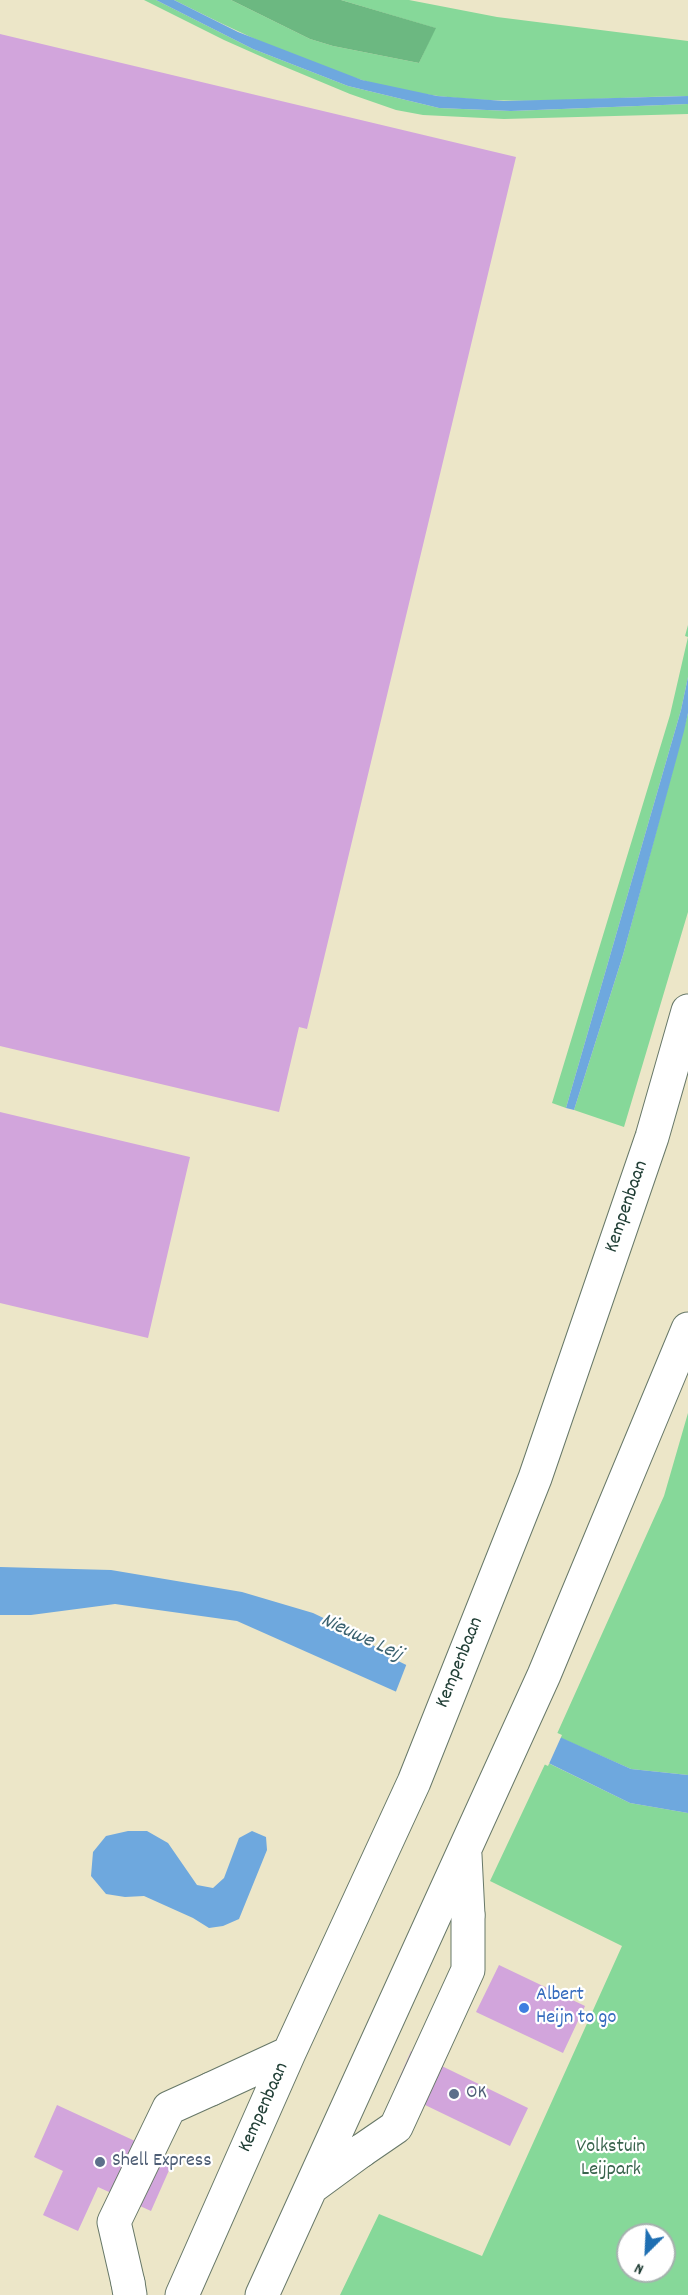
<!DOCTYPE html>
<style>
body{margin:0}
#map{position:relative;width:688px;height:2295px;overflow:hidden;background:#ece6c8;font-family:Dekko,sans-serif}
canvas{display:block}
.north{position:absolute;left:616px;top:2223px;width:60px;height:60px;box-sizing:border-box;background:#fff;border:2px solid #a5b1ae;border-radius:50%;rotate:204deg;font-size:16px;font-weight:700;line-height:24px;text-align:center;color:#1f3d34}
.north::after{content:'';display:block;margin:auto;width:21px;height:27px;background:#1f6fb2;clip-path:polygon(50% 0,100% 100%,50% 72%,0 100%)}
</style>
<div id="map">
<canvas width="688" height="2295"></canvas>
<div class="north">N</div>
</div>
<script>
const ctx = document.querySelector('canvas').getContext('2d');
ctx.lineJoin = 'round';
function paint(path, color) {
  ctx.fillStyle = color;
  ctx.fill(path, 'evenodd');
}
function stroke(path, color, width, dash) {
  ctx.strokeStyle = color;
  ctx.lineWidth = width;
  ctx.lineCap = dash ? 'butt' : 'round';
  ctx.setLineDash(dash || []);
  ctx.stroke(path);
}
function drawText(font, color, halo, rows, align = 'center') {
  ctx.font = font + ' Dekko,sans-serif';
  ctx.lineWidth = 4.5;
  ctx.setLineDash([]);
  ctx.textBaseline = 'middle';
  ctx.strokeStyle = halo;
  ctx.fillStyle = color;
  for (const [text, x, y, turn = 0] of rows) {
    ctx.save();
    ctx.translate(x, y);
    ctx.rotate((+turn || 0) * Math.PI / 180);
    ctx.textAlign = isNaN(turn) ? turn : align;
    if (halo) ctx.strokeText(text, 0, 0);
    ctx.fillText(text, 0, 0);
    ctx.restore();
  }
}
paint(new Path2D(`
 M144 0H156L253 49 348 86 439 108 511 111 688 104V114L504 119 423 115 396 110 350 94 278 64 224 40Z
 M174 0H231L310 39 333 46 419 63 435 28 341 0H409L497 17 688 41V96C605 97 521 106 438 96 345 85 257 41 174 0Z
 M688 625V677L681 710 566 1108 552 1103 670 715 688 637 685 636Z
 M688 713V912L624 1127 574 1110 623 955Z
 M688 1413V1775L631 1769 556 1736 664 1496Z
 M546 1762 630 1803 688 1813V2295H340L379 2214 482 2256 622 1946 490 1881ZM628 2235H664V2271H628Z`), '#86d899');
paint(new Path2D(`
 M231 0H341L436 28 419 63 333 46 310 39Z`), '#6cb881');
paint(new Path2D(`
 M156 0H174L238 32 362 80 437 96 504 101 688 96V104L511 111 439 108 348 86 253 49Z
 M688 677V713L684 731 623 955 574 1110 566 1108 681 710Z
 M0 1567 111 1570 242 1592 313 1613 355 1633 392 1658 482 1702 631 1769 688 1775V1813L630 1803 471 1725 237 1621 115 1604 31 1615H0Z
 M128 1831H147L168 1843 197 1885 213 1888 224 1878 239 1838 252 1831 266 1837 267 1850 239 1919 223 1926 209 1928 193 1918 144 1896 125 1897 106 1894 91 1876 93 1852 106 1836Z`), '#6ea8de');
paint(new Path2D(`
 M407 1663 483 1700 562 1735 548 1766 395 1694Z`), '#ece6c8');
paint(new Path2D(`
 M0 34 516 157 307 1029 299 1027 279 1112 0 1046Z
 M0 1112 190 1157 148 1338 0 1303Z
 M499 1965 585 2006 563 2053 476 2012Z
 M411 2051 528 2108 510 2146 394 2090Z
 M57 2105 174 2159 151 2211 98 2187 78 2231 43 2215 63 2171 34 2157Z`), '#d2a5dc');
const minor = new Path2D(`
 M361 2151 396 2127 468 1970V1915
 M128 2283 114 2222 169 2108 211 2089`);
const highway = new Path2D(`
 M465 1855 468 1915
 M211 2089 289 2053
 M312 2187 361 2151
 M128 2283 130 2295
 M182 2295 289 2053 414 1782 535 1478 652 1137 688 1011
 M262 2295 544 1675 688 1329`);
stroke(minor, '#677868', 35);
stroke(highway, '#677868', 35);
stroke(minor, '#fff', 33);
stroke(highway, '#fff', 33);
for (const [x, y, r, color] of [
 [524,2008,6,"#3f7fe0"],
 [454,2094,6,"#5c6f8a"],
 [100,2162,6,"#5c6f8a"]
]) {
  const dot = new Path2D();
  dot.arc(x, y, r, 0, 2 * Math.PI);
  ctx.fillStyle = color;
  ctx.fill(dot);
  stroke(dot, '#fff', 2);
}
drawText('20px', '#1f3d34', '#fff', [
 ["Kempenbaan",628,1207,-71],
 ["Kempenbaan",461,1663,-68],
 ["Kempenbaan",265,2108,-66]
]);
drawText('20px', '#366cbe', '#fff', [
 ["Albert",536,1996],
 ["Heijn to go",536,2019]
], 'left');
drawText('20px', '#4e5e75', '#fff', [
 ["OK",466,2094],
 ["Shell Express",112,2162]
], 'left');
drawText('20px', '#39644d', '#fff', [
 ["Volkstuin",611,2148],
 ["Leijpark",611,2171]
]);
drawText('italic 21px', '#3b6270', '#fff', [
 ["Nieuwe Leij",361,1639,25]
]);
</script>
